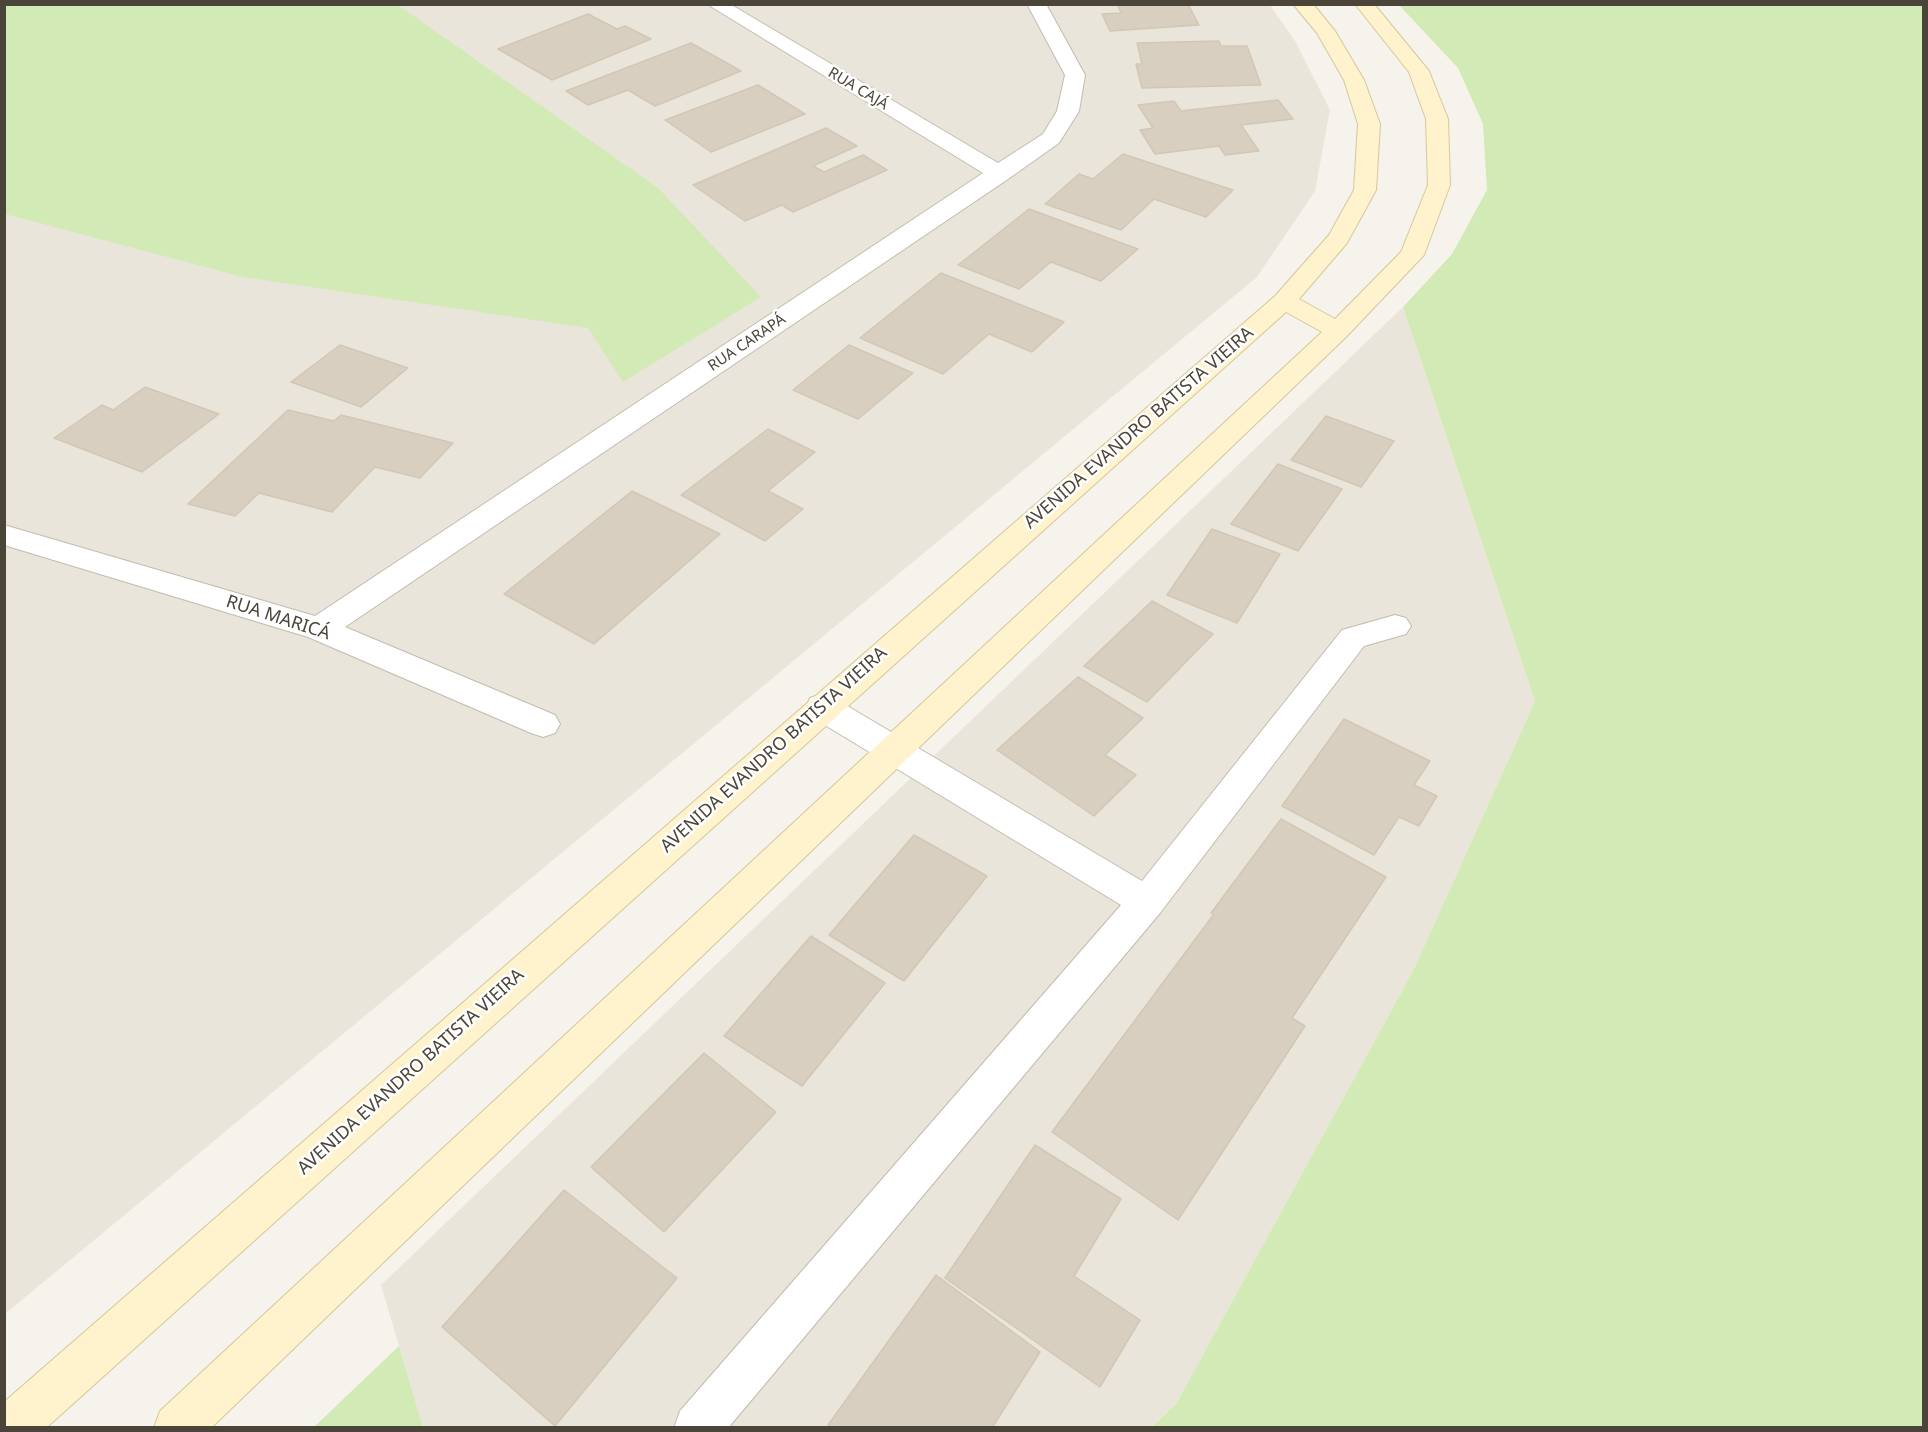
<!DOCTYPE html>
<meta charset="utf-8">
<style>
body{margin:0}
#map{position:relative;width:1928px;height:1432px;overflow:hidden;background:#f6f3ec;font-family:"Noto Sans",sans-serif}
canvas{display:block}
.frame{position:absolute;inset:0;border:6px solid #4b4439;pointer-events:none}
</style>
<div id="map">
<canvas width="1928" height="1432"></canvas>
<div class="frame"></div>
</div>
<script>
const ctx = document.querySelector('canvas').getContext('2d');
ctx.lineJoin = 'round';
function paint(path, color) {
  ctx.fillStyle = color;
  ctx.fill(path, 'evenodd');
}
function stroke(path, color, width, dash) {
  ctx.strokeStyle = color;
  ctx.lineWidth = width;
  ctx.lineCap = dash ? 'butt' : 'round';
  ctx.setLineDash(dash || []);
  ctx.stroke(path);
}
function drawText(font, color, halo, rows, align = 'center') {
  ctx.font = font + ' "Noto Sans",sans-serif';
  ctx.lineWidth = 5;
  ctx.setLineDash([]);
  ctx.textBaseline = 'middle';
  ctx.strokeStyle = halo;
  ctx.fillStyle = color;
  for (const [text, x, y, turn = 0] of rows) {
    ctx.save();
    ctx.translate(x, y);
    ctx.rotate((+turn || 0) * Math.PI / 180);
    ctx.textAlign = isNaN(turn) ? turn : align;
    if (halo) ctx.strokeText(text, 0, 0);
    ctx.fillText(text, 0, 0);
    ctx.restore();
  }
}
paint(new Path2D(`
 M5 5H1270L1295 41 1330 110 1315 191 1257 277 5 1314Z
 M1403 307 1535 701 1413 971 1176 1404 1152 1427H423L381 1285Z`), '#eae5da');
paint(new Path2D(`
 M4 5H398L658 188 761 297 623 382 588 328 243 277 5 214Z
 M1399 5H1923V1427H1152L1176 1404 1413 971 1535 701 1403 307 1452 254 1487 190 1483 124 1458 68Z
 M399 1346 423 1427H314Z`), '#d2eab5');
const building = new Path2D(`
 M1117 4H1188L1199 25 1110 31 1102 14 1121 13Z
 M588 14 617 29 625 26 651 39 552 80 498 49Z
 M1219 41 1221 46H1247L1261 85 1142 88 1136 64H1142L1137 43Z
 M691 43 741 71 655 106 628 90 588 105 566 91Z
 M758 85 805 114 711 152 665 120Z
 M1278 100 1293 119 1241 125 1259 151 1225 155 1219 146 1155 154 1140 130 1153 128 1138 105 1174 101 1181 111Z
 M826 128 857 146 813 166 824 172 863 155 887 170 793 212 782 205 745 221 693 185Z
 M1123 154 1233 190 1206 217 1154 199 1121 230 1045 204 1079 174 1093 179Z
 M1029 209 1138 249 1101 281 1051 262 1019 289 958 265Z
 M941 273 1064 322 1032 352 989 334 943 374 860 338Z
 M340 345 408 368 361 407 291 382Z
 M849 345 913 373 858 419 793 390Z
 M145 387 219 414 142 472 54 438 102 405 113 410Z
 M288 410 334 421 341 415 453 443 420 478 375 467 332 512 259 493 235 516 188 504Z
 M1326 416 1394 441 1361 487 1291 460Z
 M768 429 815 452 768 491 803 509 765 541 681 495Z
 M1278 464 1342 489 1298 551 1231 524Z
 M632 491 720 534 594 644 504 594Z
 M1212 529 1280 554 1237 623 1167 595Z
 M1152 601 1213 634 1147 702 1084 666Z
 M1078 677 1143 718 1105 755 1136 775 1094 816 997 750Z
 M1344 719 1430 761 1414 785 1437 796 1419 826 1399 817 1374 855 1282 806Z
 M1281 819 1386 877 1292 1018 1305 1026 1178 1220 1052 1132 1214 914 1211 913Z
 M914 835 987 876 904 981 829 935Z
 M811 936 885 983 802 1086 724 1036Z
 M704 1053 776 1112 664 1232 591 1167Z
 M1035 1145 1121 1199 1074 1276 1140 1320 1100 1387 945 1278Z
 M564 1190 677 1278 555 1426 442 1327Z
 M936 1275 1040 1352 992 1428H832L828 1425Z`);
paint(building, '#d8cfc1');
stroke(building, '#d3c7b4', 1.5);
const street = new Path2D(`
 M707 4H730L998 163 1043 134 1057 111 1065 75 1027 4H1046L1085 75 1079 111 1059 143 1008 179 345 627 555 715 560 724 555 733 543 737 531 733 308 637 4 545V525L315 616 983 173Z
 M1395 615 1406 618 1411 626 1406 634 1364 646 1160 913 728 1428H674L680 1411 1121 905 810 716 806 707 810 698 822 694 834 698 1142 881 1342 630Z`);
const secondary = new Path2D(`
 M1293 4H1313L1335 31 1364 80 1380 124 1376 190 1347 243 1299 299 1335 319 1401 252 1428 185 1426 119 1409 72 1355 4H1374L1429 71 1448 119 1450 185 1424 255 1347 336 211 1428H154L160 1411 1322 332 1286 312 46 1428H4V1402L1275 296 1329 235 1354 190 1358 124 1344 80 1317 33Z`);
stroke(street, '#c2bbae', 2);
stroke(secondary, '#d6c79b', 2);
paint(street, '#fff');
paint(secondary, '#fff3cd');
drawText('15px', '#4b4439', '#fff', [
 ["RUA CAJÁ",858,89,31],
 ["RUA CARAPÁ",747,343,-34]
]);
drawText('18px', '#4b4439', '#fff', [
 ["AVENIDA EVANDRO BATISTA VIEIRA",1139,428,-41],
 ["RUA MARICÁ",278,618,18],
 ["AVENIDA EVANDRO BATISTA VIEIRA",774,750,-42],
 ["AVENIDA EVANDRO BATISTA VIEIRA",411,1072,-42]
]);
</script>
